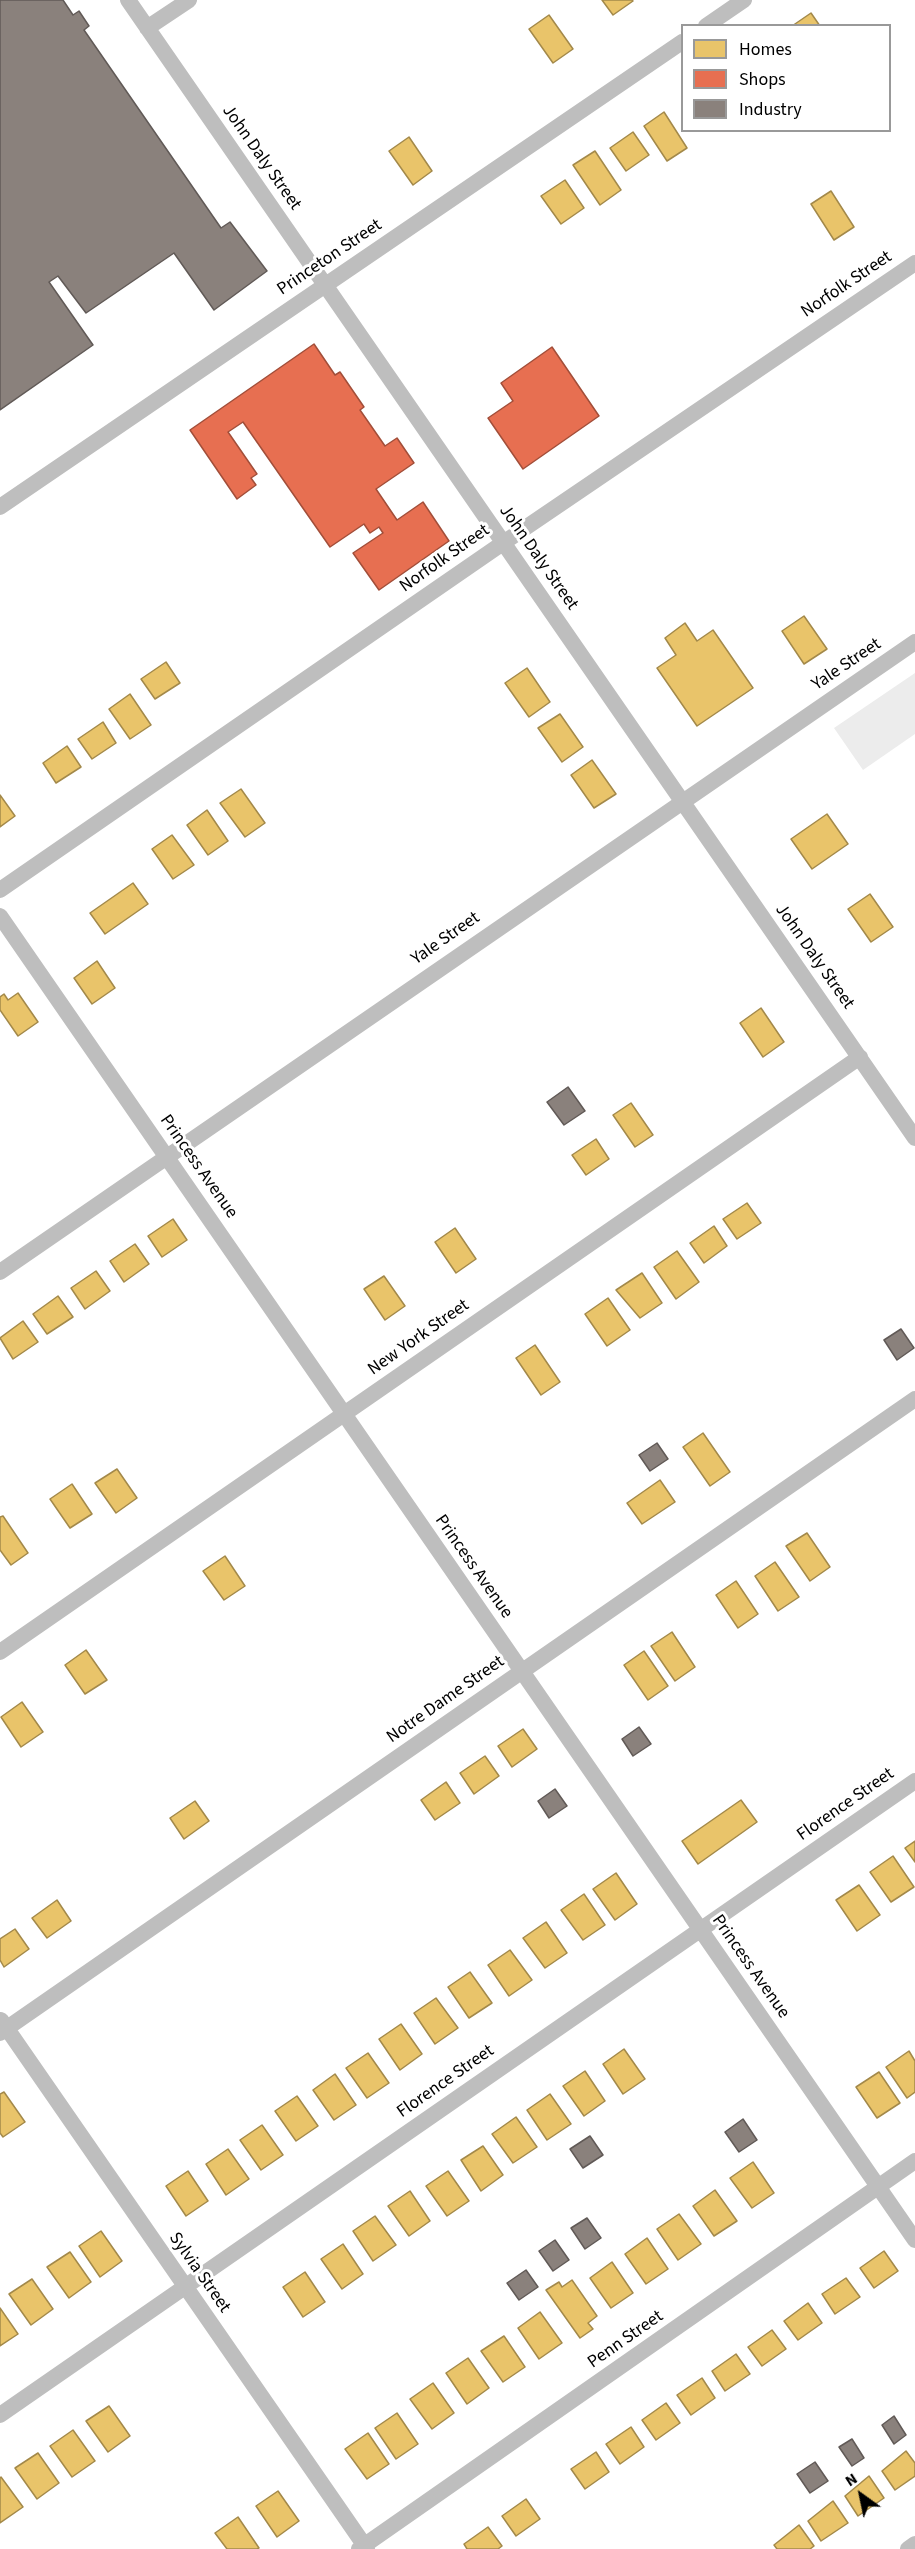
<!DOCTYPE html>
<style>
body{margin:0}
#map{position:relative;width:915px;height:2549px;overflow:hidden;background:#fff;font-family:"Source Sans 3",sans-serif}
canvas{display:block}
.legend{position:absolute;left:681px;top:24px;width:210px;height:108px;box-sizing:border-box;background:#fff;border:2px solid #999;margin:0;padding:8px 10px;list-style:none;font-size:18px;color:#000}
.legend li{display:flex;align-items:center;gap:12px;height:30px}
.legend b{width:30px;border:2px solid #999}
.north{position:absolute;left:831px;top:2465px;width:60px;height:60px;-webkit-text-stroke:4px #fff;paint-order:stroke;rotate:327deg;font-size:16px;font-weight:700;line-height:24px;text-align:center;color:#000}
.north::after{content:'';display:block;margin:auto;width:21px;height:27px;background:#000;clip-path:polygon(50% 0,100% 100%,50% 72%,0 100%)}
</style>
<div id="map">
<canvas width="915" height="2549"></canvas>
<ul class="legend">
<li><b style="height:16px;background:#e9c46a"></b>Homes</li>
<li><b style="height:16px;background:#e76f51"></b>Shops</li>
<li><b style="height:16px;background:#8a817c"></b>Industry</li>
</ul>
<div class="north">N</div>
</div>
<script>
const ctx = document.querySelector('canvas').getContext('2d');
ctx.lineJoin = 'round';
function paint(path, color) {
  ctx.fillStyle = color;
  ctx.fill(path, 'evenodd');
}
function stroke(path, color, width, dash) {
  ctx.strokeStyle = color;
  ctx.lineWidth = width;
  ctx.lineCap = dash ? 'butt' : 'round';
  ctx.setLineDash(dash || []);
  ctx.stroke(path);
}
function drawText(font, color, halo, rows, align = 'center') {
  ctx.font = font + ' "Source Sans 3",sans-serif';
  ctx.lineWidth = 6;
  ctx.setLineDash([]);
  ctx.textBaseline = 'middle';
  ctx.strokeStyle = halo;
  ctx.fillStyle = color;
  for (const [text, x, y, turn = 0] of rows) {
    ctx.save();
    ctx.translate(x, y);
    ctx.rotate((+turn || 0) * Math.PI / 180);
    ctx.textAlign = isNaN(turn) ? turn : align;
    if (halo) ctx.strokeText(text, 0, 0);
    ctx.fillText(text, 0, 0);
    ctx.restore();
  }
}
paint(new Path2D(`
 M915 673V734L863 770 834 728Z`), '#ececec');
const homes = new Path2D(`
 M602 0H632L633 1 613 15Z
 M811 13 820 26H792Z
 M549 15 573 49 553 63 529 29Z
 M664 112 687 148 667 161 644 126Z
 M633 132 649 155 626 171 610 148Z
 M409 137 432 171 413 185 389 151Z
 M595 151 621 190 600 205 573 165Z
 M565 180 584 208 561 224 541 196Z
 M831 191 854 227 834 240 811 204Z
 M804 616 827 649 804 664 782 631Z
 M685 623 697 641 713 630 753 688 697 726 657 668 676 655 665 638Z
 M166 662 180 683 155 699 141 679Z
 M527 668 550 702 529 717 505 683Z
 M130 694 151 725 130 739 109 709Z
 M560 714 583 747 562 762 538 728Z
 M103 722 116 743 92 759 78 739Z
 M67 746 81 767 56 783 43 763Z
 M592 760 616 794 594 808 571 775Z
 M241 789 265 823 245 837 220 803Z
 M0 795 15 816 0 827Z
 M207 810 228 841 208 855 187 825Z
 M827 814 848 844 812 869 791 839Z
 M172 835 194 865 173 879 152 849Z
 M133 883 148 904 105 934 90 913Z
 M870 894 893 927 871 942 848 909Z
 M97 961 115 988 92 1004 74 978Z
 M18 993 38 1022 18 1036 0 1010V997L4 994 8 1000Z
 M761 1008 784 1042 763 1057 740 1023Z
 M631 1103 653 1135 635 1147 613 1115Z
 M596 1139 609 1159 586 1175 572 1155Z
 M747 1203 761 1223 737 1239 723 1219Z
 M173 1219 187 1240 162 1257 148 1236Z
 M714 1226 727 1246 704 1263 690 1243Z
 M455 1228 476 1259 456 1273 435 1242Z
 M135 1244 149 1264 124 1282 110 1261Z
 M677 1251 699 1282 676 1299 654 1267Z
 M96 1271 110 1291 85 1309 71 1288Z
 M642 1273 662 1303 640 1318 616 1290Z
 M384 1276 405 1306 385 1320 364 1289Z
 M58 1296 73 1317 47 1334 33 1314Z
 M608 1298 630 1330 607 1346 585 1314Z
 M23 1321 38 1342 13 1359 0 1338Z
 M535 1345 560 1382 541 1395 516 1358Z
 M703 1433 730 1472 710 1486 683 1447Z
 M117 1469 137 1498 116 1513 95 1483Z
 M660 1480 675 1502 642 1524 627 1503Z
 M72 1484 92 1514 70 1528 50 1499Z
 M3 1516 28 1553 11 1565 0 1550V1517Z
 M807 1533 830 1567 810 1581 786 1546Z
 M225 1556 245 1586 224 1600 203 1571Z
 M775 1562 799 1597 778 1611 755 1576Z
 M736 1581 758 1614 738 1628 716 1595Z
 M672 1632 695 1667 675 1681 651 1646Z
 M86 1650 107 1680 85 1694 65 1665Z
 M644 1651 668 1686 648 1700 624 1665Z
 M22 1702 43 1732 21 1747 1 1717Z
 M523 1729 537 1749 512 1767 498 1746Z
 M485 1756 499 1776 474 1794 460 1773Z
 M446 1782 460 1803 435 1820 421 1800Z
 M741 1800 757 1822 698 1864 682 1841Z
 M195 1801 209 1821 184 1839 170 1818Z
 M915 1841V1862L905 1848Z
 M893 1856 914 1887 891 1902 870 1872Z
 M616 1873 637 1904 615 1920 593 1889Z
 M859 1885 880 1915 857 1931 836 1900Z
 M584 1894 605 1925 583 1940 561 1910Z
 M57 1900 71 1921 47 1938 32 1918Z
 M546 1922 567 1953 545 1968 523 1938Z
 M15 1929 29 1949 4 1967 0 1960V1939Z
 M510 1950 532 1980 509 1996 488 1965Z
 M470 1972 492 2003 469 2018 448 1987Z
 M436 1998 458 2028 435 2044 414 2013Z
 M401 2024 422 2054 400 2070 379 2039Z
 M624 2049 645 2079 623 2094 603 2064Z
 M909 2051 915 2061V2092L907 2098 886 2067Z
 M368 2053 389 2083 367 2098 346 2068Z
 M585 2071 605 2101 584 2116 563 2086Z
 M879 2072 900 2103 877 2118 856 2087Z
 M335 2074 356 2105 334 2120 313 2090Z
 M4 2092 25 2122 3 2137 0 2133V2094Z
 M550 2094 571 2124 547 2140 527 2110Z
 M297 2096 318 2126 296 2141 275 2111Z
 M516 2117 537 2147 513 2163 492 2134Z
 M262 2125 283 2155 261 2170 240 2140Z
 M483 2146 503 2175 481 2191 461 2160Z
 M228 2149 249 2179 226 2195 206 2164Z
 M753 2162 774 2193 752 2208 730 2178Z
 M188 2171 208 2201 186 2216 166 2186Z
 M448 2171 469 2201 447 2216 426 2186Z
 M715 2190 737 2221 714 2236 693 2206Z
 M410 2191 430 2221 409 2236 388 2206Z
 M679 2214 701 2244 678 2260 657 2229Z
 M375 2216 396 2245 373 2261 353 2231Z
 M101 2231 122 2261 100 2277 79 2246Z
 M647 2238 668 2269 646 2284 625 2254Z
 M343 2244 363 2274 342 2289 321 2259Z
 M884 2251 898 2271 874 2288 860 2268Z
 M70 2252 91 2282 69 2298 47 2267Z
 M612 2262 633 2293 611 2308 590 2278Z
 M305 2272 325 2302 303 2317 283 2287Z
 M846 2278 860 2297 835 2314 822 2294Z
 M32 2279 53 2309 31 2325 9 2294Z
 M572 2280 597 2316 588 2323 593 2329 580 2338 546 2290 559 2282 562 2287Z
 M808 2303 822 2323 798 2340 784 2321Z
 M0 2308 18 2334 0 2346Z
 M540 2312 562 2343 539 2359 518 2328Z
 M772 2330 786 2349 762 2366 748 2347Z
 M504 2336 525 2367 503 2382 481 2351Z
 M736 2354 750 2374 725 2391 712 2371Z
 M468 2358 489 2388 467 2404 446 2373Z
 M702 2378 715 2398 691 2415 677 2395Z
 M433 2383 454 2413 432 2429 410 2399Z
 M666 2403 680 2423 656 2440 642 2420Z
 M109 2406 130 2436 108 2452 86 2421Z
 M397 2413 418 2444 396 2459 375 2428Z
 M631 2427 644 2447 620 2464 606 2444Z
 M73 2430 95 2461 72 2477 50 2446Z
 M368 2433 389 2464 367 2479 345 2449Z
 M906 2451 915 2463V2476L895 2490 882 2471Z
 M596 2452 609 2472 585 2489 571 2469Z
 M38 2453 59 2483 37 2499 15 2468Z
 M869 2476 884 2498 858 2516 845 2496Z
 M1 2477 23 2507 0 2523V2478Z
 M278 2491 299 2521 277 2537 256 2506Z
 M526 2499 540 2519 516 2536 502 2516Z
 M833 2501 848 2523 821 2541 808 2521Z
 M238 2517 259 2548 257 2549H227L215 2533Z
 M799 2525 814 2546 810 2549H777L774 2545Z
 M488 2527 502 2546 498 2549H467L464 2544Z`);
paint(homes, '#e9c46a');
stroke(homes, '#a3894a', 1.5);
const shops = new Path2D(`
 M314 344 335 375 340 372 364 407 360 410 385 446 397 438 414 463 376 489 397 520 423 502 449 541 379 590 353 553 383 533 379 527 370 533 364 524 330 547 243 422 228 432 257 474 251 478 256 485 237 499 190 430Z
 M552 347 599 416 523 469 488 418 513 401 501 383Z`);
paint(shops, '#e76f51');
stroke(shops, '#a24e39', 1.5);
const industry = new Path2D(`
 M0 0H63L73 15 79 11 89 26 84 30 221 228 230 222 267 271 214 310 174 253 86 313 58 276 49 282 93 345 0 410Z
 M568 1087 585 1111 564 1125 547 1102Z
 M901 1329 914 1348 897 1360 884 1340Z
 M657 1443 668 1459 650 1471 639 1455Z
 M639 1727 651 1744 633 1756 622 1739Z
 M555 1789 567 1806 549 1818 538 1801Z
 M743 2119 757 2140 739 2152 725 2132Z
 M590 2136 603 2155 583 2168 570 2149Z
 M587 2218 601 2238 585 2249 571 2228Z
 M555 2240 569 2260 553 2271 539 2251Z
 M526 2270 538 2287 519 2300 507 2283Z
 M894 2416 906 2435 894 2444 882 2425Z
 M852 2439 864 2458 852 2466 839 2447Z
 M815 2462 828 2481 810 2493 797 2474Z`);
paint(industry, '#8a817c');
stroke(industry, '#615a57', 1.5);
stroke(new Path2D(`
 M128 0 915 1138
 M706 26 744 0
 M147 28 189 0
 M0 507 682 42
 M0 890 503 543 915 263
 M0 916 915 2240
 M0 1272 915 642
 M0 1652 860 1057
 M1 2020 367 2549
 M0 2033 915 1399
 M0 2415 915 1781
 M359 2549 915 2161
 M908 2549 915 2544`), '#bebebe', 16);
drawText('18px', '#000', '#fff', [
 ["John Daly Street",261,158,55],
 ["Princeton Street",330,258,-34],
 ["Norfolk Street",847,285,-34],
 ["John Daly Street",538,558,55],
 ["Norfolk Street",445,559,-35],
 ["Yale Street",847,665,-34],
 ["Yale Street",446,939,-35],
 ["John Daly Street",814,957,55],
 ["Princess Avenue",198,1167,55],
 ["New York Street",419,1338,-35],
 ["Princess Avenue",473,1567,55],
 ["Notre Dame Street",446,1700,-35],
 ["Florence Street",846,1805,-35],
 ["Princess Avenue",750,1967,55],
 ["Florence Street",446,2082,-35],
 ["Sylvia Street",199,2273,55],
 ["Penn Street",626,2340,-35]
]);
</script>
